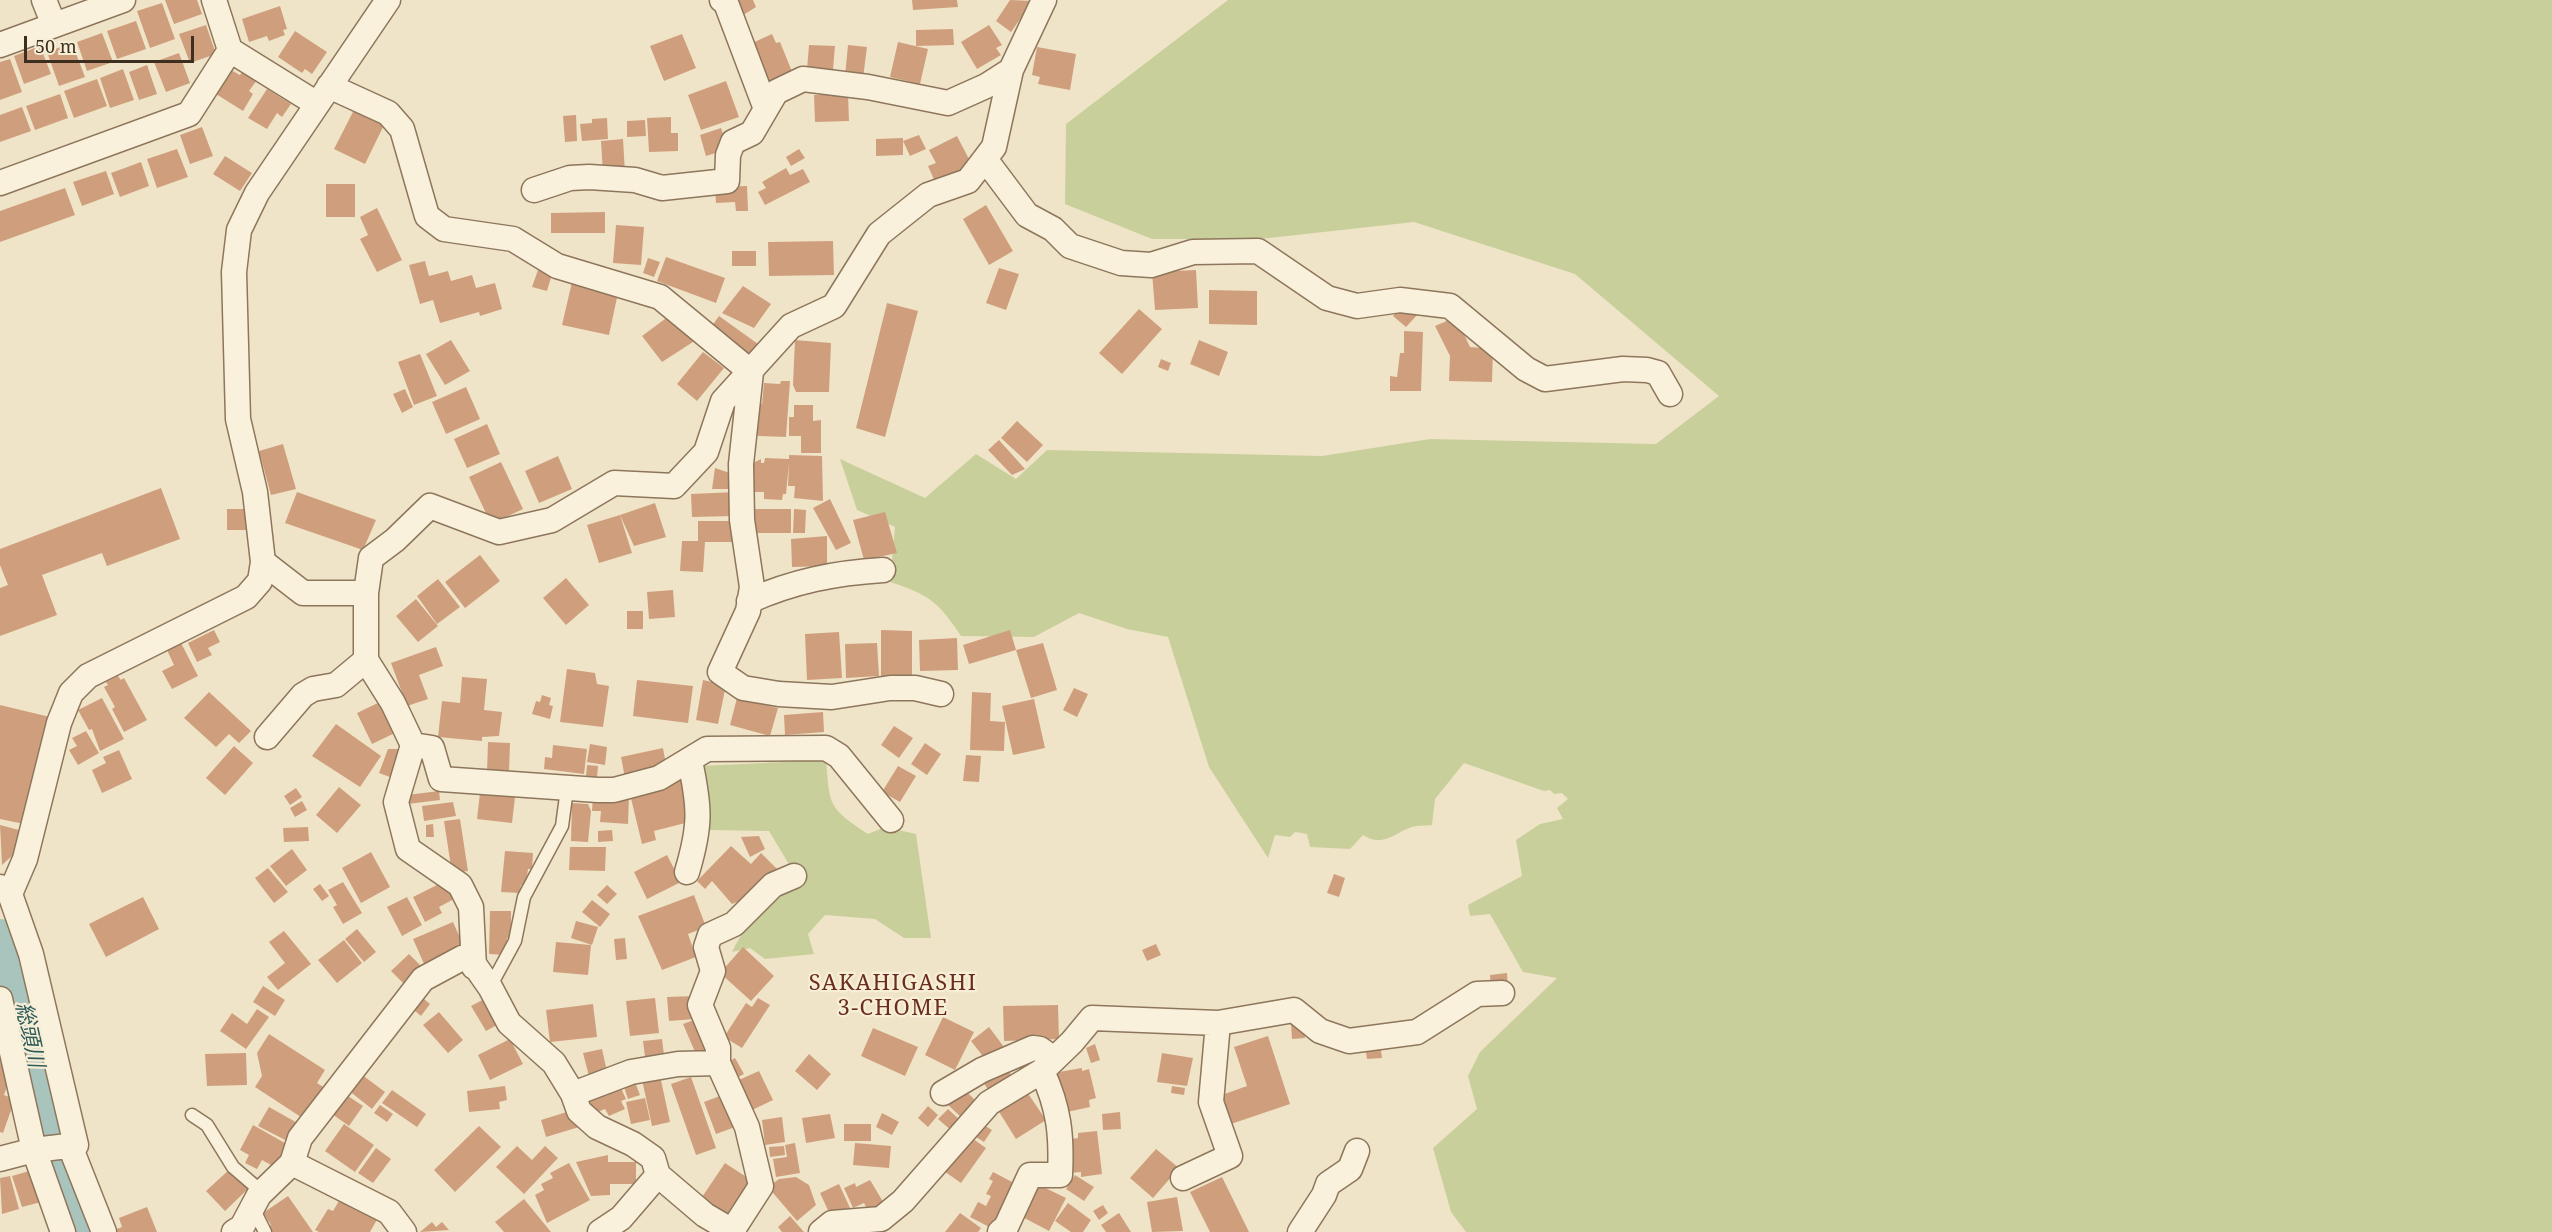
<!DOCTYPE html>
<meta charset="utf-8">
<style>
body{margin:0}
#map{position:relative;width:2552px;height:1232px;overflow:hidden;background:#f0e4c8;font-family:"Noto Serif",serif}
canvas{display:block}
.scale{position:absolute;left:24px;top:36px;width:170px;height:27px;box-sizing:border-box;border:3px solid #3d2e20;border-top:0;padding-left:8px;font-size:18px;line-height:21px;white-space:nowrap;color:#3d2e20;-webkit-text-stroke:4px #f7eed8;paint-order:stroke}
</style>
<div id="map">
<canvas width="2552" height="1232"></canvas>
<div class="scale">50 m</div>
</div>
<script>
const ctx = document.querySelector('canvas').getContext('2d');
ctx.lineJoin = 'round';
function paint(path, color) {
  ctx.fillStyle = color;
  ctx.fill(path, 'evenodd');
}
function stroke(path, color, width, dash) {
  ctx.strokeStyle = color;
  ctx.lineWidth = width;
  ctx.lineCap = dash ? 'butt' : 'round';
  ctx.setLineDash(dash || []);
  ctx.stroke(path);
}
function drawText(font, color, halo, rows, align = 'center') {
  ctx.font = font + ' "Noto Serif","Noto Sans JP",serif';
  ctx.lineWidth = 4.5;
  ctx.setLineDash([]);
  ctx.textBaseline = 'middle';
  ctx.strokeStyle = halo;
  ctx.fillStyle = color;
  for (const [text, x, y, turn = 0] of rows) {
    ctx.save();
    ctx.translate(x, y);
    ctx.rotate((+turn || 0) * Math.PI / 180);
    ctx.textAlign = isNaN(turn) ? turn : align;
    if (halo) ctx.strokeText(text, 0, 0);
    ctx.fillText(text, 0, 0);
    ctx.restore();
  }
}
paint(new Path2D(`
 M1228 0H2552V1232H1466L1451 1212 1433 1148 1477 1109 1468 1076 1480 1052 1557 978 1523 972 1490 914 1470 916 1468 905 1522 876 1516 840 1540 824 1563 819 1557 808 1568 799 1562 793 1554 794 1550 790 1544 791 1464 763 1435 799 1432 825C1426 826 1418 825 1412 827 1394 833 1383 848 1363 835L1350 849 1310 847 1307 834 1295 832 1290 837 1275 835 1268 858 1209 767 1168 637 1127 629 1079 613 1034 637 961 636C938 601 929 595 890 582L895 527 857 510 840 459 925 498 976 454 1016 479 1047 450 1322 456 1430 439 1656 444 1719 396 1575 274 1414 222 1260 239H1152L1065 204 1066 124Z
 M826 760C830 807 828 807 868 834L885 827 916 834 931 938H904L875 919 825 915 808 934 814 954 765 959 750 948 732 952C748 920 768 898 799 881L769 831 707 830 700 766Z`), '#c9cf9b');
stroke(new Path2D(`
 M0 939 13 963 51 1133
 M58 1160 85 1232`), '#a9c4bc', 40);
paint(new Path2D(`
 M165 0H197L202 14 174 24Z
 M731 0H753L756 7 740 17Z
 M912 0H957L958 7 913 10Z
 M1010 0 1033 1 1011 32 996 21Z
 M162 3 175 39 150 48 137 11Z
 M280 6 287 29 283 30 285 35 269 41 267 36 249 42 242 19Z
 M136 21 146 49 117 59 107 31Z
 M206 25 216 54 190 63 179 34Z
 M989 25 1002 45 996 48 1001 55 977 69 961 42Z
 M953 29 954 45 916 46V30Z
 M295 31 327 52 312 74 305 69 302 73 278 57Z
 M102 33 113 62 87 71 77 42Z
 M682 34 696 68 664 81 650 46Z
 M772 34 776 43 780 42 793 74 770 84 768 79 764 80 748 45Z
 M898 42 928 49 920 84 890 77Z
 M72 43 85 77 59 86 47 52Z
 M809 45 835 46 833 70 807 69Z
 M848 45 867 47 863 78 845 76Z
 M40 46 51 74 24 84 14 56Z
 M1037 47 1076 54 1070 90 1038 84 1040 77 1032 75Z
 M179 53 190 83 166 92 154 62Z
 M10 59 22 92 0 100V62Z
 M147 65 157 94 139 100 129 72Z
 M123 69 134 100 110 108 100 78Z
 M231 70 240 75 243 71 257 80 249 91 253 94 243 111 216 94Z
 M97 79 107 106 74 118 64 91Z
 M726 81 739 117 701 130 688 95Z
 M267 89 291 104 282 117 277 113 267 129 248 118Z
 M60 94 68 118 35 130 26 106Z
 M848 94 849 121 815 122 814 95Z
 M356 106 386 121 365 164 334 149Z
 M22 107 31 131 0 142V115Z
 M576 115 577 141 565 142 563 116Z
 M671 117V133H678V151L649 152 647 118Z
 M607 118 608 139 582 141 580 124 592 123V119Z
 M645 120 646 136 627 137V121Z
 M202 127 213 156 190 164 180 135Z
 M721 128 728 149 706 156 700 135Z
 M919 135 926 149 910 156 903 141Z
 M957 136 971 163 968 169 936 184 928 166 936 163 929 150Z
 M903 138V155L876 156V139Z
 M623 139 625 173 603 174 601 141Z
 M177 149 188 177 157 188 147 159Z
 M799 149 805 158 791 166 786 157Z
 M225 156 252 173 240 191 213 174Z
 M141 162 149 186 120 197 111 173Z
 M786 168 790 175 803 169 810 182 765 205 758 192 766 188 762 182Z
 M106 171 114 194 82 206 73 182Z
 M326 184H355V217H326Z
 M747 186 748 211H736L735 202 716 203 715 187Z
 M65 188 75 215 0 242V211Z
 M986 205 1013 251 989 265 963 219Z
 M377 208 402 260 377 272 360 239 368 235 360 217Z
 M605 212V233H551V213Z
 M616 225 644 227 641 265 613 263Z
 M833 241 834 275 769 276 768 242Z
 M732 251H756V266H732Z
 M666 257 725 278 716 303 657 281Z
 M648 258 660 262 654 277 643 273Z
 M425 261 429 276 448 271 451 281 472 275 476 288 495 283 502 309 480 316 479 312 440 323 433 300 420 304 409 265Z
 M999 268 1019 274 1006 310 986 303Z
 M538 270 552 274 547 291 532 287Z
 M1196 270 1198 308 1155 310 1152 272Z
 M572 282 618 293 609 335 562 325Z
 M743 286 771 304 754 328 722 313Z
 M1209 290 1257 291V325L1209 324Z
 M1407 301 1420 312 1406 327 1393 316Z
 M887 303 918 311 885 437 856 428Z
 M1139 309 1162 329 1122 374 1099 353Z
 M673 313 696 340 662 362 642 336Z
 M719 316 765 349 755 362 709 330Z
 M1456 317 1470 347 1493 349 1492 382 1449 381 1450 356 1435 326Z
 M1404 331 1423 332 1421 391H1390V376L1397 377 1400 353H1404Z
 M451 340 470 371 445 385 426 354Z
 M795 340 831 343 829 392H796L793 385Z
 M1199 340 1228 352 1219 376 1190 364Z
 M703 352 724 368 697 401 677 384Z
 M420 354 437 396 414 405 398 362Z
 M1161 359 1171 363 1168 371 1158 367Z
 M781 381H790L786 437 759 436 754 433 756 403 762 404 764 383 780 384Z
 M466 387 480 419 446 434 432 402Z
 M405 389 413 407 402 413 393 394Z
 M794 405H813V421L821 420V453H801V436H789V417H794Z
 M1017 421 1043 445 1027 462 1001 438Z
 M487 424 500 454 467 468 454 439Z
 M999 440 1025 469 1012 475 988 450Z
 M283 444 296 489 271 495 259 451Z
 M789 455 822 456 823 501 794 498 795 486H788L789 463 786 494H783L782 500 764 499V492H751L753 463 761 459V463H764L765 458 789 459Z
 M558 456 572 489 539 503 525 471Z
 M501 462 523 509 491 524 469 477Z
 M715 468 730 473 728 489H712Z
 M161 488 180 539 107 566 102 553 42 575 57 615 0 636V588L8 585 0 565V549Z
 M297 492 376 520 363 550 285 523Z
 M736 492V516L692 517 691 494Z
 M830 499 851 543 836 550 813 508Z
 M655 503 666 537 634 546 620 515Z
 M227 509H245L246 530H227Z
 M748 509H791V533H748Z
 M794 509 806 510 805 533H793Z
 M885 512 897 553 864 560 853 520Z
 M620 515 632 553 599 563 587 525Z
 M698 521H734V542H705L703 572 680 571 682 541H698Z
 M827 536V566L792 567 791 539Z
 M480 555 500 581 465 608 445 582Z
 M566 578 589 605 566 625 543 598Z
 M438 579 460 607 437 624 417 596Z
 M673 590 675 617 649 619 647 592Z
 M416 599 438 626 418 642 396 616Z
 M627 611H643V629H627Z
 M214 630 220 642 208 648 212 655 197 662 188 643Z
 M881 630 912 631V685L881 684Z
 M1010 630 1016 650 1043 643 1057 690 1031 698 1016 650 969 664 963 645Z
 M839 632 842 678 807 680 805 634Z
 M957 638 958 670 920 671 919 640Z
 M181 643 198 676 172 689 162 671 174 665 167 650Z
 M877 643 879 676 846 678 845 644Z
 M436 647 443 666 419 675 428 699 407 706 391 663Z
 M567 669 595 673 597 684 609 686 603 727 560 722Z
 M118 676 121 680 124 678 147 720 124 732 112 709 115 707 104 687 108 685 106 682Z
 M462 677 487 679 484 710 502 712 499 736 482 737V741L438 737 442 701 460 703Z
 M637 680 693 686 688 723 633 716Z
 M703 680 726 685 718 724 696 720Z
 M1074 688 1088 694 1077 717 1063 710Z
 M209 692 251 731 239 743 229 734 216 747 184 718Z
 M972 692 991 693 990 721 1005 722 1004 751 970 750Z
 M542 695 551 698 549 705 553 706 550 719 532 714 536 701 540 702Z
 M102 698 124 739 100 751 92 729 89 730 78 710Z
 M737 698 778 708 770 736 730 725Z
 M1034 699 1045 748 1013 755 1002 706Z
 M382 701 397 732 372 744 357 713Z
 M0 705 50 717 24 824 0 819Z
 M823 712 824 732 785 735 784 715Z
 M336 724 381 756 360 787 312 756Z
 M894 726 913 738 899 758 881 745Z
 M86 731 99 753 78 765 69 750 77 746 72 738Z
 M488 742 510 743 509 773 487 772Z
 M925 743 941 754 927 775 911 764Z
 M590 744 607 747 605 765 587 762Z
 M553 745 587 749 584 774 544 769 545 757 552 758Z
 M234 746 253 763 225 795 206 778Z
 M663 748 667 770 625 778 621 757Z
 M388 749H400L398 780 379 773Z
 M119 750 132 779 102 793 92 770 106 763 103 757Z
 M966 755 981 756 979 782 963 781Z
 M587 765 598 766 597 778 586 776Z
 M898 766 916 776 900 802 882 792Z
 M686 776 697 820 654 831 656 840 642 844 629 790Z
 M339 787 361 805 337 833 316 815Z
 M296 788 302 797 290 805 284 796Z
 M439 791 440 800 408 804 407 795Z
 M480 793 515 797 512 823 477 819Z
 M593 794 629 796 628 824 600 822 601 811H592Z
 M302 801 307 810 295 817 290 808Z
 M453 802 456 816 424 821 422 806Z
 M572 803 588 804 591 811 588 842 571 841Z
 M460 819 468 871 452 873 444 821Z
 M433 824 434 837H426V825Z
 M0 825 19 830 14 854 2 865Z
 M308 827 309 841 284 842 283 828Z
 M612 830 613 841 598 842V831Z
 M759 836 765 849 750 857 741 837Z
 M731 846 751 864 761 853 781 873 746 910 737 902 732 904 712 881 705 889 697 881Z
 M570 847H606L605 871 569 870Z
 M292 849 307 870 286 886 270 866Z
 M505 851 533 853 532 869H528L526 885H521L520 893 501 892Z
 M371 852 390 887 361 903 342 868Z
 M667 855 681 882 647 899 634 872Z
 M268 868 288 892 274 903 255 878Z
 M1334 874 1345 878 1339 897 1327 893Z
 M445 881 454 899 439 907 442 913 425 922 413 897Z
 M343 882 362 913 343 924 333 907 337 905 328 890Z
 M320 884 329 896 322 901 313 889Z
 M607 885 617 894 607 904 597 895Z
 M694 895 706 927 688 934 696 957 662 970 638 916Z
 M143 897 159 929 106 957 89 924Z
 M407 897 422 925 402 936 387 907Z
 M592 900 610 914 600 927 582 912Z
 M490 911H511V938H507L506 955 489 954Z
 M576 921 598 927 592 945 571 938Z
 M453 922 465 949 425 966 413 939Z
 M357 929 376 952 364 962 345 939Z
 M284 931 311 964 278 990 267 977 285 963 269 942Z
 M625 938 627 959 616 960 614 939Z
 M344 940 362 963 337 983 318 960Z
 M556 942 591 945 588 975 553 972Z
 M1156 944 1161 955 1147 961 1142 950Z
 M743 947 774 976 751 1001 720 973Z
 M409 954 426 971 408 988 391 971Z
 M1507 973 1508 988 1491 990 1490 975Z
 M263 986 285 1000 275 1016 253 1002Z
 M417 993 430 1004 421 1016 408 1005Z
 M490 996 504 1021 486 1031 471 1006Z
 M694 996 695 1019 669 1021 667 997Z
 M655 998 659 1033 630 1036 626 1001Z
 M758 998 770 1005 742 1048 724 1037 746 1003 752 1007Z
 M593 1004 597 1037 550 1042 546 1010Z
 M1058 1005 1059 1039 1004 1041 1003 1006Z
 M257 1009 269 1017 246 1049 220 1031 232 1013 247 1024Z
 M439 1012 463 1040 448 1053 423 1025Z
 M943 1017 974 1032 955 1070 925 1055Z
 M699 1018 714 1053 698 1059 683 1024Z
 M1303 1023 1305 1038 1292 1039 1291 1024Z
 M989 1027 1007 1051 989 1064 971 1041Z
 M873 1028 918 1047 905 1076 861 1056Z
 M269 1034 325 1070 317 1083 328 1090 307 1121 255 1087 262 1076 257 1053Z
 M1268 1036 1290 1104 1228 1125 1219 1096 1247 1086 1234 1047Z
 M510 1039 523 1064 490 1080 478 1055Z
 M662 1039 664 1055 645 1057 643 1041Z
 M1095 1044 1100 1060 1091 1063 1086 1048Z
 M1380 1044 1382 1058 1367 1059 1365 1045Z
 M602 1049 608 1076 590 1080 583 1053Z
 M246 1053 247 1085 207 1086 205 1054Z
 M1162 1053 1193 1058 1187 1086 1157 1082Z
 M809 1054 831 1074 817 1090 795 1071Z
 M735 1058 744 1074 733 1080 724 1064Z
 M0 1062 14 1067 4 1095 15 1099 3 1133 0 1132Z
 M1003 1063 1014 1079 991 1094 981 1079Z
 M1082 1068V1071L1089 1069 1096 1098 1089 1100 1090 1107 1058 1114 1053 1073Z
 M659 1071 670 1122 652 1126 641 1075Z
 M759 1071 773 1100 746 1113 732 1083Z
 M361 1074 385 1092 372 1109 348 1090Z
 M633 1077 640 1095 628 1099 622 1081Z
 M691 1077 716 1148 696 1155 671 1084Z
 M619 1084 626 1099 621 1101 625 1109 609 1116 605 1109 593 1114 586 1099Z
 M505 1086 507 1100 499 1102 500 1109 469 1112 467 1091Z
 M1172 1086 1185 1088 1184 1095 1171 1093Z
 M963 1088 977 1102 962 1118 948 1105Z
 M1025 1089 1046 1120 1016 1139 996 1107Z
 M392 1090 426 1114 417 1127 382 1103Z
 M345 1094 363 1106 349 1126 332 1114Z
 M725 1094 738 1126 716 1134 704 1102Z
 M645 1098 650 1120 631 1124 626 1102Z
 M380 1105 393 1114 387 1122 374 1113Z
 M928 1106 938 1115 928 1127 918 1118Z
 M269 1107 301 1125 291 1143 258 1126Z
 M948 1109 962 1122 953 1132 938 1119Z
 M573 1110 579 1127 546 1137 541 1120Z
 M1120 1112 1121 1129 1103 1130 1102 1114Z
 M882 1113 899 1122 892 1135 876 1127Z
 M830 1114 835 1138 806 1143 802 1118Z
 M782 1117 785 1142 765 1145 762 1120Z
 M979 1122 992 1130 984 1142 971 1134Z
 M344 1124 374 1145 355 1172 325 1151Z
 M844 1124H871V1141H844Z
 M253 1125 292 1147 280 1170 262 1160 257 1169 245 1163 249 1155 240 1150Z
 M479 1126 501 1147 455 1192 434 1170Z
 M1097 1131 1102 1174 1081 1177V1172L1069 1173 1065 1140 1078 1138V1133Z
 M966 1134 986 1148 961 1183 941 1169Z
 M795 1143 800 1173 776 1177 773 1159 787 1157 785 1145Z
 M855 1143 891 1146 889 1168 853 1165Z
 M517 1146 532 1160 545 1146 558 1158 524 1194 496 1167Z
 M784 1146 785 1155 770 1157 769 1147Z
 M376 1148 391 1159 373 1183 358 1173Z
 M1156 1149 1179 1168 1153 1198 1130 1178Z
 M608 1155V1162H636V1184H610V1195L591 1196 576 1162Z
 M569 1163 590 1200 547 1223 535 1195 544 1190 541 1184 553 1178 550 1173Z
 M725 1163 754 1182 729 1219 700 1200Z
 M231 1168 250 1187 225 1211 206 1191Z
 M36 1169 45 1201 22 1207 12 1176Z
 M993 1172 1016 1184 995 1230 970 1217 978 1202 986 1206 991 1196 986 1194 993 1181 989 1179Z
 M1075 1175 1094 1187 1084 1201 1066 1189Z
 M10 1176 19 1209 2 1214 0 1178Z
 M796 1177 809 1185 816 1205 797 1221 768 1187 779 1179Z
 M1222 1177 1249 1232H1210L1190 1192Z
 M870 1180 885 1205 869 1213 864 1203 853 1208 844 1188 855 1183 856 1187Z
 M1031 1181 1066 1198 1049 1231 1015 1213Z
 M839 1184 851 1210 832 1219 820 1193Z
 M288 1196 313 1232H271L268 1227 271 1225 263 1213Z
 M342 1196 379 1216 370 1232H319L315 1230 328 1209 333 1211Z
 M1177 1197 1183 1231 1152 1232 1147 1202Z
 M524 1199 551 1232H504L495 1222Z
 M1068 1203 1091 1220 1083 1232H1071L1055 1221Z
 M1103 1205 1108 1213 1099 1220 1093 1211Z
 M147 1207 157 1232H115L114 1230 122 1227 119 1218Z
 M960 1213 981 1228 978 1232H945Z
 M1119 1213 1131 1232H1106L1101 1225Z
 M790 1216 804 1232H782L778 1227Z
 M432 1222 436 1227 442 1222 449 1230 420 1232Z`), '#cf9f7d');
const service = new Path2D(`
 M490 987 515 941 524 897 562 826 567 789
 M192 1115 207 1125 233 1167 262 1192
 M251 1212 257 1216 265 1232`);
const minor = new Path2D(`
 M44 0 54 25
 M214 0 230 50 317 104
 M722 0 726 3 766 109
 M0 45 123 0
 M329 86 388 113 402 129 427 216 444 229 513 239 557 266 660 297 751 372
 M985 159 1027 215 1053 229 1070 246 1121 263 1151 265 1193 252 1258 251 1327 298 1357 306 1400 300 1450 306 1526 369 1545 379 1623 369 1647 370 1658 373 1670 394
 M0 183 189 114 230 50
 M534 190 570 178 589 177 635 180 662 188 727 181 728 155 733 142 752 133 776 92 803 79 868 87 948 103 986 86 1011 70
 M751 372 741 464 742 520 752 587 748 611 720 672 743 688 779 694 832 697 890 688H915L941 694
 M263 562 303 593H366
 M749 601C794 581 835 573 883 570
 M267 737 303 695 313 689 336 685 366 660
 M413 745 432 748 441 779 598 790H614L659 778 707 749 826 748 839 756 891 820
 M687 872C701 825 700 808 690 761
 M0 887 10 894 31 954 76 1145 72 1151 104 1232
 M10 894 25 859 59 723 71 693 88 676 246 597 260 581 263 562 255 492 238 419 234 272 239 230 257 193 388 0
 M474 967 471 907 460 885 408 849 396 802 413 745 393 703 366 660V593L371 558 395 540 430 506 499 532 552 520 614 483 674 486 706 452 723 401 791 326 834 306 879 234 928 195 968 181 994 147 1011 70 1044 0
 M0 999 34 1150 63 1232
 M718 1063 747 1127 761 1186 732 1231
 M943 1093 982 1070 1033 1048 1040 1049 1054 1059
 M573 1094 631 1072 678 1064 718 1063V1048L700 1005 713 971 706 947 710 935 734 924 773 885 794 876
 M0 1159 34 1150 76 1145
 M292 1163 389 1212 404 1232
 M1183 1178 1230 1156 1211 1102 1218 1023
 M234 1232 242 1227 259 1195 292 1163 300 1138 423 979 462 958 469 957 490 987 509 1023 554 1063 573 1094 579 1111 597 1127 633 1144 653 1158 658 1175 705 1215 734 1232
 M600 1232 621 1218 658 1175
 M821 1232 832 1223 881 1219 903 1201 989 1103 1042 1071 1072 1042 1092 1018 1218 1023 1294 1010 1320 1031 1349 1041 1417 1032 1477 994 1502 993
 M1000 1232 1006 1227 1030 1175H1060C1062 1135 1059 1108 1042 1071
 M1300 1232 1324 1195 1328 1184 1350 1169 1357 1151`);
stroke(service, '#8d765c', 15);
stroke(minor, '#8d765c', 27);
stroke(service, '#faf1dc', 12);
stroke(minor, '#faf1dc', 24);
ctx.letterSpacing = '1.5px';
drawText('22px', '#6b2e1e', '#f7eed8', [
 ["SAKAHIGASHI",893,984],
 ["3-CHOME",893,1009]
]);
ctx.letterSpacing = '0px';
drawText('italic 22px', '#2f5d5a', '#f7eed8', [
 ["総頭川",29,1035,78]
]);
</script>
